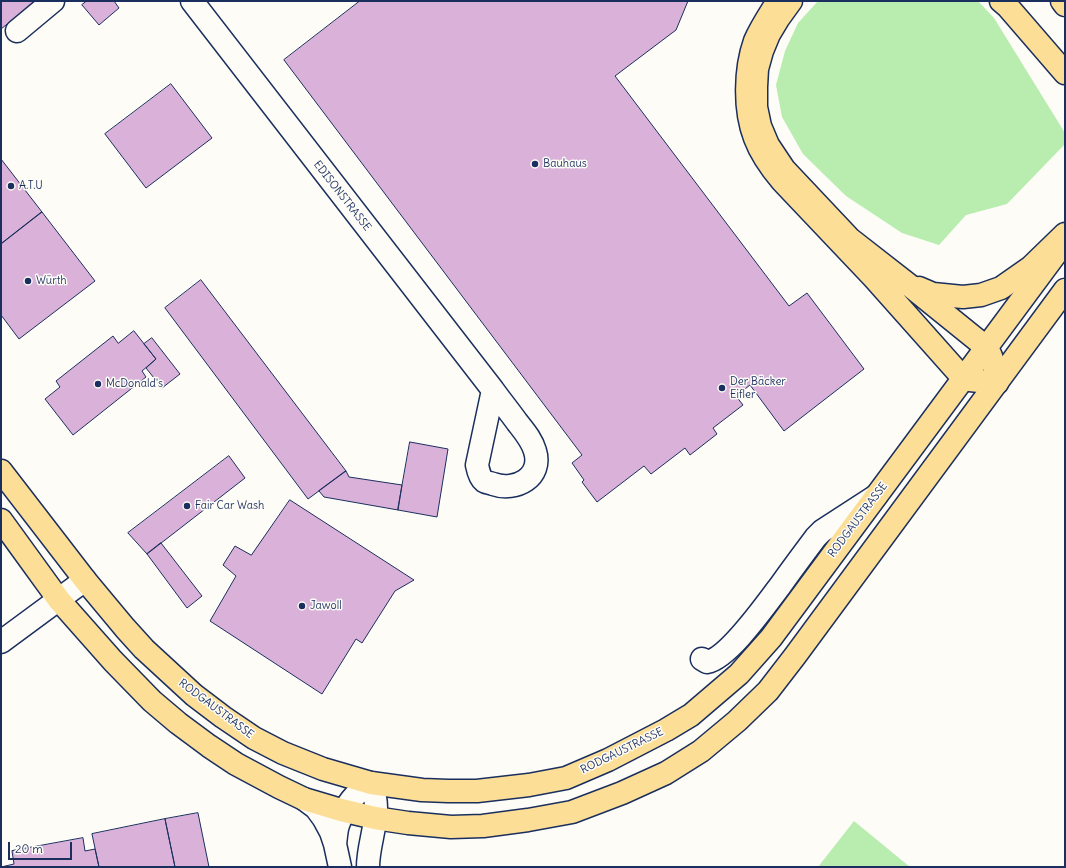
<!DOCTYPE html>
<meta charset="utf-8">
<style>
body{margin:0}
#map{position:relative;width:1066px;height:868px;overflow:hidden;background:#fdfcf7;font-family:Delius,sans-serif}
canvas{display:block}
.frame{position:absolute;inset:0;border:2px solid #1b2f5e;pointer-events:none}
.scale{position:absolute;left:8px;top:842px;width:64px;height:18px;box-sizing:border-box;border:2px solid #1b2f5e;border-top:0;padding-left:5px;font-size:12px;line-height:14px;white-space:nowrap;color:#1b2f5e;-webkit-text-stroke:3px #fdfcf7;paint-order:stroke}
</style>
<div id="map">
<canvas width="1066" height="868"></canvas>
<div class="frame"></div>
<div class="scale">20 m</div>
</div>
<script>
const ctx = document.querySelector('canvas').getContext('2d');
ctx.lineJoin = 'round';
function paint(path, color) {
  ctx.fillStyle = color;
  ctx.fill(path, 'evenodd');
}
function stroke(path, color, width, dash) {
  ctx.strokeStyle = color;
  ctx.lineWidth = width;
  ctx.lineCap = dash ? 'butt' : 'round';
  ctx.setLineDash(dash || []);
  ctx.stroke(path);
}
function drawText(font, color, halo, rows, align = 'center') {
  ctx.font = font + ' Delius,sans-serif';
  ctx.lineWidth = 3;
  ctx.setLineDash([]);
  ctx.textBaseline = 'middle';
  ctx.strokeStyle = halo;
  ctx.fillStyle = color;
  for (const [text, x, y, turn = 0] of rows) {
    ctx.save();
    ctx.translate(x, y);
    ctx.rotate((+turn || 0) * Math.PI / 180);
    ctx.textAlign = isNaN(turn) ? turn : align;
    if (halo) ctx.strokeText(text, 0, 0);
    ctx.fillText(text, 0, 0);
    ctx.restore();
  }
}
paint(new Path2D(`
 M818 1H978L994 18 1065 133V144L1007 204 966 215 939 245 902 233 846 196 803 154 782 117 776 85 785 51 798 23Z
 M854 821 910 867H818Z`), '#b8edaf');
const building = new Path2D(`
 M1 1H37L18 20 16 17 1 29Z
 M87 1H114L119 8 99 25 82 5Z
 M360 1H688L676 30 615 76 789 306 807 293 864 369 784 431 750 385 736 396 743 405 713 428 717 434 690 455 685 448 651 474 644 466 597 502 582 482 584 480 572 463 582 455 284 60Z
 M171 84 212 138 146 188 105 134Z
 M1 159 42 212 1 244Z
 M42 212 95 281 19 339 1 315V244Z
 M201 280 346 471 308 499 165 308Z
 M134 331 156 359 142 371 146 377 73 435 45 399 60 387 56 381 113 336 118 343Z
 M152 338 180 374 162 388 146 368 156 359 144 344Z
 M410 442 448 449 437 517 398 510Z
 M229 456 245 478 147 554 128 533Z
 M346 471 349 477 402 485 398 510 324 497 319 491Z
 M290 500 414 580 395 591 362 643 356 639 322 694 210 621 236 576 223 565 235 546 251 555Z
 M161 543 202 596 187 608 147 554Z
 M198 813 209 867H175L165 819Z
 M165 819 175 867H99L92 834Z
 M83 838 85 851 95 849 99 867H1L14 864 12 851Z`);
paint(building, '#dab1d9');
stroke(building, '#1b2f5e', 1);
const minor = new Path2D(`
 M192 1 493 390C501 401 509 411 517 422 524 431 532 440 535 451 543 477 516 492 493 484 491 483 487 483 484 481 480 478 478 470 477 465L493 390
 M17 31 53 1
 M1 642 85 580
 M702 659 707 662C729 658 766 604 780 586 792 569 804 553 816 537L822 531 876 496
 M304 799 316 808 324 819 331 832 335 844 340 867
 M335 844C336 838 336 831 338 825 344 808 355 792 371 783 374 791 376 799 376 808 376 828 368 847 368 867`);
const major = new Path2D(`
 M1 471 85 580 125 628 144 649 194 695 223 717 254 738 283 753 323 769 371 783 422 790 448 791H477L529 785 566 778 608 760 666 730 691 715 739 674 771 638 1063 244
 M1 520 59 600 113 661 152 701 178 723 209 746 236 764 279 787 304 799 341 810 375 818 408 823 451 827 483 826 528 820 572 812 622 793 666 773 701 751 737 721 768 691 795 656 1065 290`);
const highway = new Path2D(`
 M778 1C770 14 761 27 755 41 745 69 744 110 755 138 761 154 771 168 782 181L874 278 963 378 970 380 997 383C996 370 994 360 987 348L909 285 850 239 784 169 768 145 760 126 756 107V87L757 69 762 51 769 34 778 19 791 1
 M1001 1 1008 7 1065 73
 M1062 1 1065 5
 M919 288 933 294 963 297 981 295 1001 288 1031 267 1065 234`);
stroke(minor, '#1b2f5e', 25);
stroke(major, '#1b2f5e', 25);
stroke(highway, '#1b2f5e', 25);
stroke(minor, '#fdfcf7', 22);
stroke(major, '#fcde96', 22);
stroke(highway, '#fcde96', 22);
for (const [x, y, r, color] of [
 [535,164,4,"#1b2f5e"],
 [11,186,4,"#1b2f5e"],
 [28,281,4,"#1b2f5e"],
 [98,384,4,"#1b2f5e"],
 [722,388,4,"#1b2f5e"],
 [187,506,4,"#1b2f5e"],
 [302,606,4,"#1b2f5e"]
]) {
  const dot = new Path2D();
  dot.arc(x, y, r, 0, 2 * Math.PI);
  ctx.fillStyle = color;
  ctx.fill(dot);
  stroke(dot, '#fdfcf7', 1.5);
}
drawText('11px', '#1b2f5e', '#fdfcf7', [
 ["Bauhaus",543,164],
 ["A.T.U",19,186],
 ["Würth",36,281],
 ["Der Bäcker",730,382],
 ["Eifler",730,395],
 ["McDonald's",106,384],
 ["Fair Car Wash",195,506],
 ["Jawoll",310,606]
], 'left');
drawText('11px', '#1b2f5e', '#fdfcf7', [
 ["EDISONSTRASSE",342,196,52],
 ["RODGAUSTRASSE",858,520,-53],
 ["RODGAUSTRASSE",216,709,37],
 ["RODGAUSTRASSE",622,751,-26]
]);
</script>
